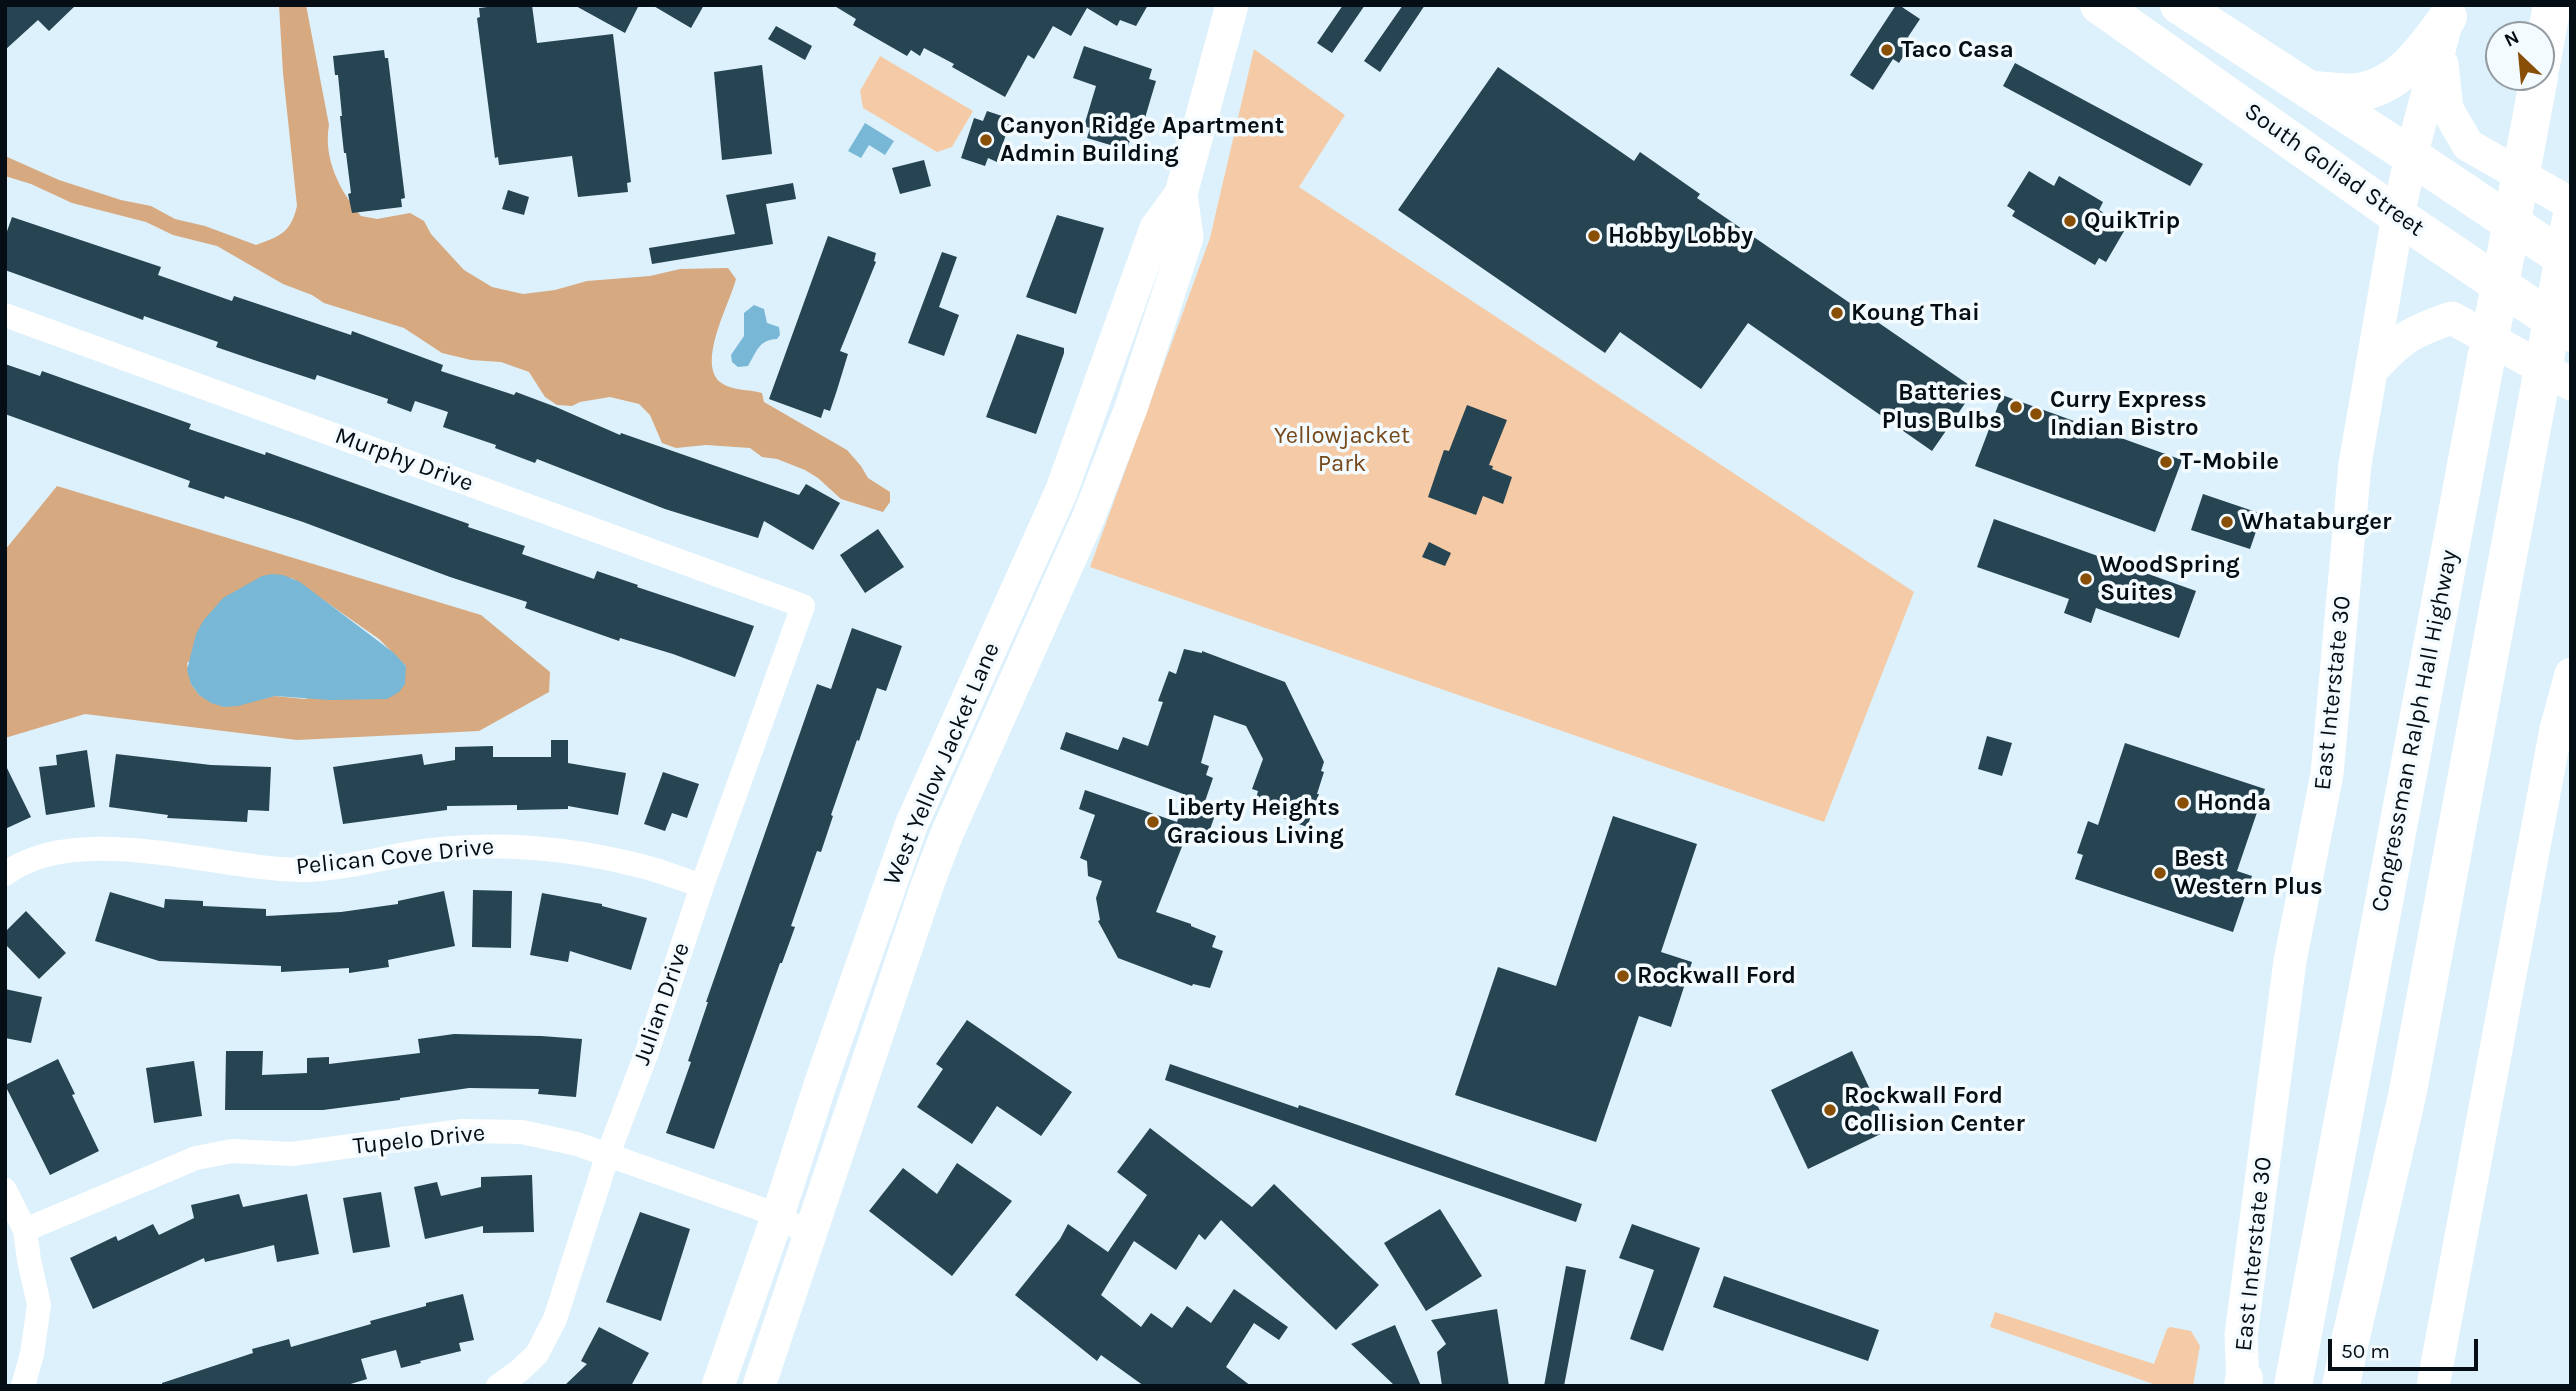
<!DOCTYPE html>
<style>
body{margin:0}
#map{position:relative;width:2576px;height:1391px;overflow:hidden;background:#dcf1fb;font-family:Karla,sans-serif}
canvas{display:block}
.frame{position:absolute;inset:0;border:7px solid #040e14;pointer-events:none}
.north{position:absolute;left:2485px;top:21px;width:70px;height:70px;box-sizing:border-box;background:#f4fbff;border:2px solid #949ca1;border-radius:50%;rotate:334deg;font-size:19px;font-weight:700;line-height:28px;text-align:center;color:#040e14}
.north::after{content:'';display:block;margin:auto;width:24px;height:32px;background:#894f07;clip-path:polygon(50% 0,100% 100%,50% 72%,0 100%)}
.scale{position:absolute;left:2328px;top:1339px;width:150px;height:32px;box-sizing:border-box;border:4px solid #040e14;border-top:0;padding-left:9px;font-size:21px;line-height:24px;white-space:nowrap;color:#040e14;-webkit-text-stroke:5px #f4fbff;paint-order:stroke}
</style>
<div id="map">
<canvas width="2576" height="1391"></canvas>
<div class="frame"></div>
<div class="north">N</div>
<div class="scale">50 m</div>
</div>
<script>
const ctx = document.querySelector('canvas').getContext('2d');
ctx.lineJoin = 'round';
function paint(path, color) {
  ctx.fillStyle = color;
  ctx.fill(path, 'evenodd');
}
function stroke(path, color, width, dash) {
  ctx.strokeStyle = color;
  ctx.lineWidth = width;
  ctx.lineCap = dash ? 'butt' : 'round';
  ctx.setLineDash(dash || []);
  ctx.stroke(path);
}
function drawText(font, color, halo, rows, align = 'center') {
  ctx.font = font + ' Karla,sans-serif';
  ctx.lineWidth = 7;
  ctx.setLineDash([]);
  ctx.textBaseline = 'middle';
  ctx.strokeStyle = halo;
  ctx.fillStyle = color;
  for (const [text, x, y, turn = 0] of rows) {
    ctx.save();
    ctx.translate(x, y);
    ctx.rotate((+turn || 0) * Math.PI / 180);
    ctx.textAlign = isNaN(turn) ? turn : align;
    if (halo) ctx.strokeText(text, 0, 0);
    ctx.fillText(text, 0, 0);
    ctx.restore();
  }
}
paint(new Path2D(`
 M1254 49 1345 115 1299 187 1914 592 1824 822 1090 567 1210 238Z
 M880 56 973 111 952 147 937 152 863 108 860 91Z
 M1995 1312 2154 1364 2167 1329 2170 1327 2191 1331 2200 1346 2193 1386H2159L1990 1327Z`), '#f5cba7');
paint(new Path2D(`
 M279 5H306L329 125C323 159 340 191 361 216L377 219 410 213 424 221 431 234 464 270 492 287 523 294 555 290 587 281 650 276 680 269 728 268 736 279C730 303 697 362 720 382 732 391 748 389 762 393L764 402 847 450 861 466 868 478 890 492V502L883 512 841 499 818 478 805 470 777 459 762 457 750 448 706 445 676 448 662 443 650 415 639 404 610 397 580 402 572 406 557 405 545 397 529 372 501 362 471 360 442 353 404 328 324 303 312 295 283 284 217 246 173 235 146 222 72 203 31 184 5 176V156L59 180 121 200 151 206 175 219 205 226 256 245C281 236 291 232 297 206L283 73Z
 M57 486 481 615 550 672 549 692 479 731 297 740 85 714 5 738V550ZM292 578 379 639 406 666 305 699 275 696 224 707 199 695 191 684 187 663Z`), '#d7a980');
paint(new Path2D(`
 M865 123 894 141 885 155 869 145 861 158 848 151Z
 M754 305 764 309 767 323 779 327 780 335 777 339C759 339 756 353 748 366L738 367 732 362 731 355 744 336V313Z
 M272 574 283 575 300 582 394 653 406 666 405 684 399 692 387 699 330 700 275 696 238 706 224 707 211 703 199 695 191 684 187 670 196 634 203 621 223 598 262 576Z`), '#78b7d5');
paint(new Path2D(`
 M5 5H76L49 31 38 20 5 50Z
 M504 5H532L537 43 613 34 631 182 627 183 628 192 578 197 572 156 499 165 498 157 495 158 477 18 480 17 479 8Z
 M574 5H639L625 33Z
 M652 5H704L691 28Z
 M833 5H1148L1136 26 1120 20 1117 26 1087 8 1071 36 1053 26 1034 59 1028 55 1005 97 952 67 954 64 924 48 920 56 911 50 907 56 853 25 856 19Z
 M1343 5H1365L1332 53 1317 43Z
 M1403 5H1425L1380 72 1364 61Z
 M1896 5H1899L1920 19 1908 37 1913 41 1899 63 1893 59 1873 90 1850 75Z
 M776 26 812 46 805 60 768 39Z
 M1084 46 1152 69 1149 79 1156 81 1150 101 1138 142 1130 140 1127 150 1087 138 1090 128 1084 126 1096 86 1073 78Z
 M384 50 385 58H388L405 198 401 199 402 207 352 213 348 194 351 193 346 153H344L340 116H342L338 75H335L333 56Z
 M2015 63 2203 164 2190 186 2003 86Z
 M762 65 772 154 722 160 714 72Z
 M1498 67 1634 161 1640 152 1700 194 1697 198 1975 389 1932 451 1748 323 1701 389 1620 332 1605 353 1398 210Z
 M987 111 1011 119 997 162 988 158 985 166 961 158 974 118 983 121Z
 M924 160 931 186 900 194 892 168Z
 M2029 171 2054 186 2059 176 2103 202 2099 210 2127 226 2106 262 2099 258 2095 265 2012 216 2015 211 2007 206Z
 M793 183 796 199 766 204 773 244 652 264 649 248 735 234 726 195Z
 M508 190 529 197 524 215 502 209Z
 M1057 215 1104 228 1076 314 1026 297Z
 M12 217 161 267 158 275 232 301 234 296 351 335 352 331 443 365 441 371 514 395 516 392 556 407 620 435 621 433 799 495 806 484 840 503 813 550 764 521 758 538 665 509 537 459 535 463 495 448 496 445 443 427 448 412 415 401 411 412 387 403 388 399 317 375 315 380 257 361 216 347 218 342 144 316 143 320 5 270V237Z
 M828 236 876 253 874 261 876 262 840 351 848 354 837 390 830 411 824 409 821 418 769 399Z
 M942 252 957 257 939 307 959 315 944 356 908 343Z
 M1017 334 1064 348V353L1036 434 986 417Z
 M5 364 40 376 42 371 191 424 189 429 265 455 266 452 469 524 468 527 525 546 522 554 594 579 597 571 638 585 637 587 754 626 735 677 673 654 620 638 619 641 525 608 527 602 450 577 303 522 225 496 224 499 188 487 190 481 5 414Z
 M2002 395 2182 460 2155 532 1975 466Z
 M1467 405 1507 420 1489 465 1493 466 1492 469 1512 477 1503 504 1483 496 1476 515 1428 497 1444 450 1449 451Z
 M2203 494 2262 514 2250 549 2191 530Z
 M1994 519 2196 591 2179 638 2096 608 2091 623 2064 613 2069 599 1977 567Z
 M878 529 904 567 865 593 840 555Z
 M1429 542 1451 553 1445 566 1422 557Z
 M852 628 902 646 886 691 877 688 859 741 857 740 831 815 833 816 821 852 817 851 791 926 795 927 782 963H780L714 1149 666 1133 691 1062 688 1061 708 1002H706L817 684 831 689Z
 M1184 649 1202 653V651L1285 682 1324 762 1321 771 1324 772 1317 794H1319L1307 827 1280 817 1281 813 1255 803 1258 791 1252 789 1263 759 1246 726 1214 715 1201 763 1209 766 1206 775 1213 778 1202 810 1215 815 1208 835 1189 829 1156 912 1191 924V926L1216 936 1212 947 1223 951 1210 988 1193 984 1192 986 1118 958 1098 921 1100 920 1096 898 1102 881 1088 876 1087 861 1080 858 1095 815 1079 809 1085 790 1177 822 1186 795 1060 749 1066 732 1118 750 1123 737 1148 746 1163 702 1158 701 1169 671 1176 674Z
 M1987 736 2012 743 2002 776 1978 769Z
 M551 740H568V763L626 773 618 815 568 806V809L517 810V805L447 806V810L343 824 333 767 422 754 424 765 455 760V747L493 746V757H551Z
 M2125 743 2265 789 2237 871 2252 876 2233 932 2075 879 2083 855 2077 853 2088 821 2098 825Z
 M87 750 95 807 46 815 39 767 57 765 56 755Z
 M116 754 211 765 271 767 269 811 248 810 247 822 167 818 168 815 109 807Z
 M5 764 31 817 5 829Z
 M663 772 699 784 687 818 672 813 665 831 644 824Z
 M1613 816 1697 844 1661 952 1692 962 1671 1027 1639 1016 1596 1142 1455 1095 1498 967 1556 986Z
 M473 890 512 891 511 948 472 947Z
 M444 891 455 946 388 960 389 967 349 973V968L281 972V966L159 961 95 941 110 892 164 908 165 899 203 901V906L266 909V916L341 912 398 904V901Z
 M542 893 602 904V906L647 918 631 970 570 951 568 962 530 955Z
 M26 911 66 953 39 979 5 944V932Z
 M5 989 42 997 31 1043 5 1038Z
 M967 1020 1072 1092 1041 1136 997 1106 972 1144 917 1107 943 1069 936 1064Z
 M454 1034 541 1036 582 1039 576 1097 538 1094 539 1089 469 1088 400 1098V1100L323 1110H225L226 1051H263L262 1075 307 1073V1058L329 1057V1064L420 1053 418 1039Z
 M1852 1051 1889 1130 1808 1169 1771 1090Z
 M58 1059 75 1094 72 1095 99 1151 50 1175 5 1085Z
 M194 1061 202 1116 154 1123 146 1068Z
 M1170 1064 1298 1108 1299 1105 1355 1124 1582 1204 1576 1222 1165 1080Z
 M1150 1128 1252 1207 1274 1184 1379 1285 1336 1330 1221 1220 1205 1240 1199 1234 1176 1270 1134 1241 1101 1295 1141 1327 1151 1313 1172 1328 1187 1306 1211 1323 1234 1289 1288 1327 1279 1340 1254 1323 1226 1367 1251 1386H1144L1101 1355 1097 1361 1015 1295 1060 1239 1068 1224 1108 1252 1147 1195 1117 1172Z
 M957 1163 1012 1201 952 1276 869 1211 903 1168 937 1194Z
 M532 1175 534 1232 483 1233V1226L425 1239 414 1187 437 1182 441 1196 481 1187V1177Z
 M381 1192 390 1247 353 1253 343 1198Z
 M239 1194 243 1207 307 1194 319 1254 277 1262 274 1245 205 1262 204 1258 93 1309 70 1258 116 1236 118 1241 153 1224 159 1235 194 1218 191 1205Z
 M1440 1209 1482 1276 1426 1311 1384 1243Z
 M640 1212 690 1229 661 1321 606 1302Z
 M1632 1224 1700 1248 1663 1351 1630 1339 1654 1270 1619 1258Z
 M1566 1266 1586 1270 1564 1386H1544Z
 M1724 1276 1879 1330 1868 1361 1713 1307Z
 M463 1294 474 1340 459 1343 461 1351 420 1361 421 1363 401 1368 396 1350 361 1359 367 1379 344 1386H162V1383L253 1353 252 1349 289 1339 291 1347 371 1324 370 1321 426 1306V1303Z
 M1497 1309 1509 1386H1442L1437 1352 1446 1344 1431 1320Z
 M1395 1325 1421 1386H1395L1351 1344Z
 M599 1327 649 1353 631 1386H564L587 1364 581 1361Z`), '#264452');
stroke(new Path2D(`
 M5 315 803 606 702 886 647 1052 608 1154 555 1319 537 1354 519 1371 498 1386
 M5 874C79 819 220 871 306 870 348 869 390 855 432 850 500 842 570 848 637 865 659 870 681 879 702 886
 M5 1190 25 1230 29 1260 39 1305 32 1354 23 1386
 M25 1230 196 1158 232 1151 292 1154 462 1131 522 1132 577 1144 778 1215 809 1235`), '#fff', 24);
stroke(new Path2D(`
 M2442 64 2447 109 2468 145 2571 204
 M2371 371C2401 338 2410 332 2452 318L2571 384
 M718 1386 778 1215 821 1082 912 823 1061 492 1156 228 1181 194 1232 5
 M759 1386 927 886 946 836 1089 516 1131 408 1187 237 1181 194
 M2243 1386 2241 1335 2290 961 2327 774 2355 464 2398 216 2411 156 2447 20
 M2433 1386 2556 729 2571 674`), '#fff', 33);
stroke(new Path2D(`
 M2099 5 2398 216 2571 333
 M2179 5 2411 156 2571 263
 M2309 90C2325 90 2343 94 2358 92 2400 87 2425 48 2448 17`), '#fff', 38);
stroke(new Path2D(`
 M2541 65 2552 5
 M2243 1386 2244 1379
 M2293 1386 2539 77
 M2341 1386 2350 1341 2407 1096 2571 219`), '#fff', 38);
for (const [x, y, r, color] of [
 [1887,50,7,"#894f07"],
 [986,140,7,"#894f07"],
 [2070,221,7,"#894f07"],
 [1594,236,7,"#894f07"],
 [1837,313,7,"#894f07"],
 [2016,407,7,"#894f07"],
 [2036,414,7,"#894f07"],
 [2166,462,7,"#894f07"],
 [2227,522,7,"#894f07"],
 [2086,579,7,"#894f07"],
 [2183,803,7,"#894f07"],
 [1153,822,7,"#894f07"],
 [2160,873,7,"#894f07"],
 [1623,976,7,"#894f07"],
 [1830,1110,7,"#894f07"]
]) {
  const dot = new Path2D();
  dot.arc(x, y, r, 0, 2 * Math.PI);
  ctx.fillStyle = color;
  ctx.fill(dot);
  stroke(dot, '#f4fbff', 2.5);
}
drawText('bold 24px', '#040e14', '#f4fbff', [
 ["Taco Casa",1901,50],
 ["Canyon Ridge Apartment",1000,126],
 ["Admin Building",1000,154],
 ["QuikTrip",2084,221],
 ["Hobby Lobby",1608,236],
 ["Koung Thai",1851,313],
 ["Batteries",2002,393,"right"],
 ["Plus Bulbs",2002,421,"right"],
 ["Curry Express",2050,400],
 ["Indian Bistro",2050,428],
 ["T-Mobile",2180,462],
 ["Whataburger",2241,522],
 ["WoodSpring",2100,565],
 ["Suites",2100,593],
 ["Honda",2197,803],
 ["Liberty Heights",1167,808],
 ["Gracious Living",1167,836],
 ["Best",2174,859],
 ["Western Plus",2174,887],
 ["Rockwall Ford",1637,976],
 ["Rockwall Ford",1844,1096],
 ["Collision Center",1844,1124]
], 'left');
drawText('24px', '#040e14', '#f4fbff', [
 ["South Goliad Street",2334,170,35],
 ["Murphy Drive",404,460,20],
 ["East Interstate 30",2333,693,-84],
 ["Congressman Ralph Hall Highway",2415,731,-79],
 ["West Yellow Jacket Lane",942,764,-67],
 ["Pelican Cove Drive",395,857,-6],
 ["Julian Drive",662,1004,-71],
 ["Tupelo Drive",419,1140,-6],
 ["East Interstate 30",2254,1254,-84]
]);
drawText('24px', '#76491b', '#f4fbff', [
 ["Yellowjacket",1342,436],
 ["Park",1342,464]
]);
</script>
